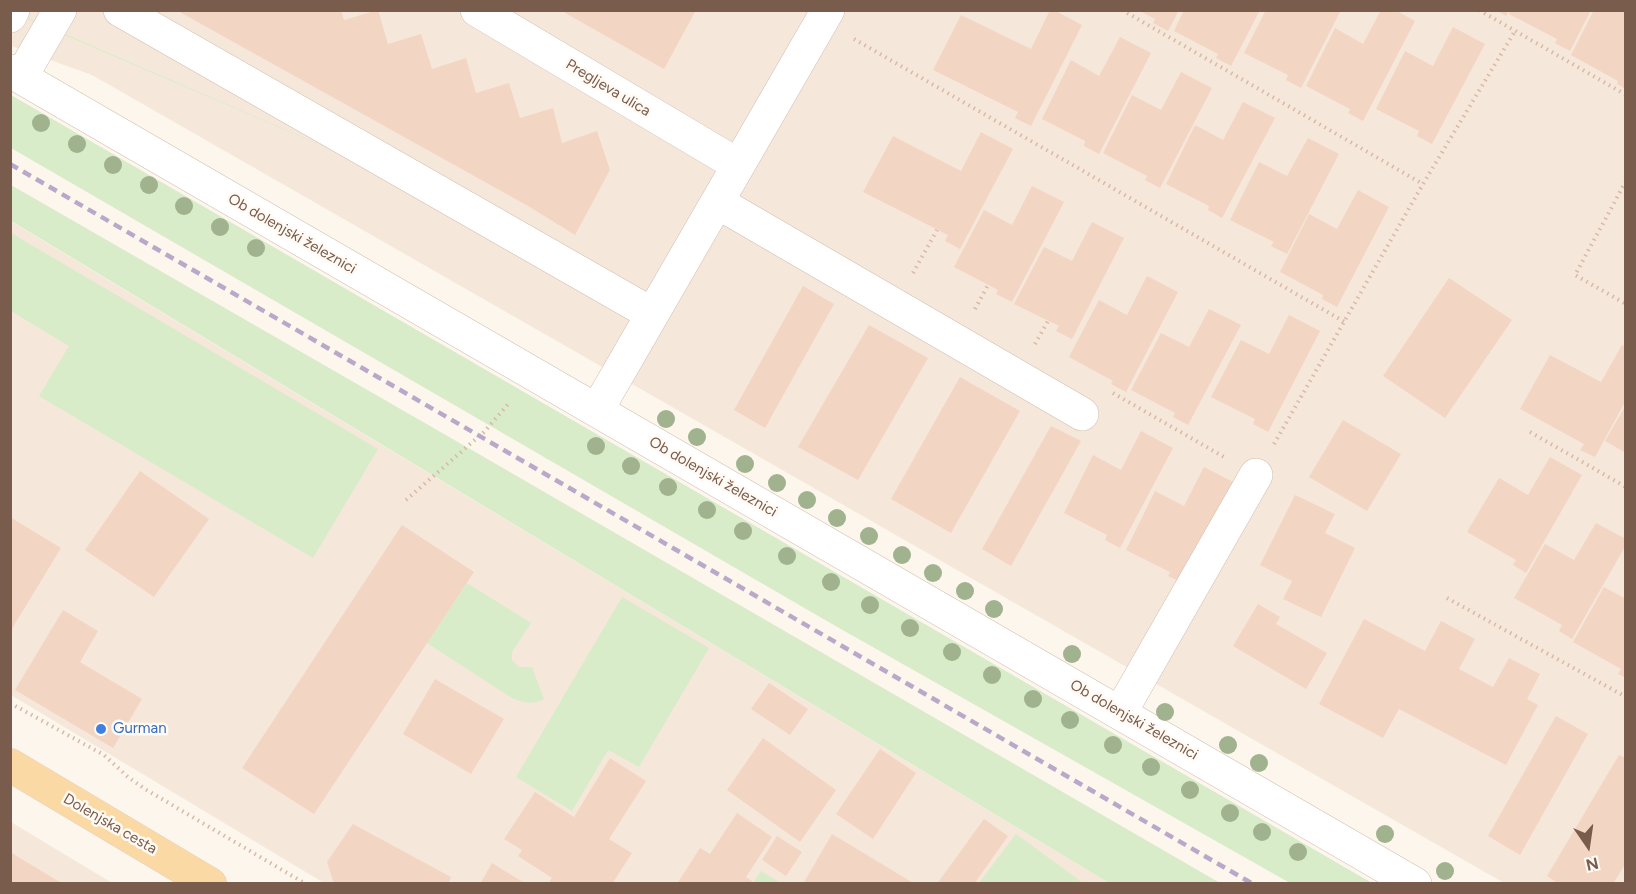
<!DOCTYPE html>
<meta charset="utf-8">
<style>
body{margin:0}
#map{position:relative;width:1636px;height:894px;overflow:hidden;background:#fdf6ec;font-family:Figtree,sans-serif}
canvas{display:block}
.frame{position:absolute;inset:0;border:12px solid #7a5c4d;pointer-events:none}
.north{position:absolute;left:1558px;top:816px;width:60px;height:60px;-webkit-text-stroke:4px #fffaf3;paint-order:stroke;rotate:167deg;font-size:16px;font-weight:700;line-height:24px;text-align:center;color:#7a5c4d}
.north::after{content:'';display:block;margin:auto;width:21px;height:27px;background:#7a5c4d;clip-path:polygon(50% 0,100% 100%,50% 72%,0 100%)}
</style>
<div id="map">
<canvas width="1636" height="894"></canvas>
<div class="frame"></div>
<div class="north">N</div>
</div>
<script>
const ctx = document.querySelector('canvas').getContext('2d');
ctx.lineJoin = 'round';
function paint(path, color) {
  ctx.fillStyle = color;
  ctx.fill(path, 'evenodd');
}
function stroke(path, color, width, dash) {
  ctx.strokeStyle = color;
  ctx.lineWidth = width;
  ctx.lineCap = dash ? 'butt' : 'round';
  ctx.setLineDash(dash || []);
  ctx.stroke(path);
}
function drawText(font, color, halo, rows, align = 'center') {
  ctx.font = font + ' Figtree,sans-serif';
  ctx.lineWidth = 5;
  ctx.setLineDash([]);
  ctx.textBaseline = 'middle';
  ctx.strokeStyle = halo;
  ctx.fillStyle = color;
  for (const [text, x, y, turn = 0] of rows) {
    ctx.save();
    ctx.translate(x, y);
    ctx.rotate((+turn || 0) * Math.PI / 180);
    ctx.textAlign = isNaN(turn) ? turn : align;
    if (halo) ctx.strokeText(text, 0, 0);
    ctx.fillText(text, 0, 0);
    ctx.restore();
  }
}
paint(new Path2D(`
 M11 10 1625 11V883H1504L92 75 11 46Z
 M10 221 1109 883H324L11 695Z
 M11 822 112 883H11Z`), '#f5e8da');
paint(new Path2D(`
 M12 11 464 207 11 12Z
 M11 95 1372 883H1290L832 624 11 148Z
 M11 185 477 453 1220 883H1109L11 221Z
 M11 233 378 449 313 558 39 396 69 346 11 311Z
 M467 583 531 623 512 652V660L519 667H532L544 699C532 705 524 703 512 698L427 643Z
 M622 597 709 648 639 767 608 750 572 811 516 777Z
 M1016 834 1083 883H979Z
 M761 871 781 883H753Z`), '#d8ecc9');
paint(new Path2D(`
 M176 10H341L344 20 378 10 388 44 421 34 432 69 466 58 476 93 509 83 520 118 553 108 562 143 597 131 610 170 575 235 528 206Z
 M560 10H696L664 69Z
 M1050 10H1054L1082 25 1031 126 1015 118 1018 112 933 70 961 15 1031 49Z
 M1138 10H1179L1168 31 1153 23 1155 19Z
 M1184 10H1260L1231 66 1216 58 1218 54 1174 31Z
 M1266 10H1341L1301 88 1286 80 1288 75 1244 53Z
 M1381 10H1395L1415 21 1363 121 1348 113 1350 109 1306 86 1335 28 1363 44Z
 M1496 10H1509L1506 16Z
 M1511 10H1591L1570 51 1555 43 1557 39 1509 14Z
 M1594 10 1626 12V89L1617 84 1618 81 1571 55Z
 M1453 27 1485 44 1432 144 1417 136 1419 131 1376 109 1405 51 1433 66Z
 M1120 37 1151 53 1099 154 1084 146 1085 141 1042 119 1071 60 1099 76Z
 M1181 72 1212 88 1160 188 1145 180 1147 176 1103 153 1132 95 1161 110Z
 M1243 102 1275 118 1222 218 1208 210 1209 206 1166 184 1195 125 1223 140Z
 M981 132 1013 149 960 249 945 241 948 235 863 192 893 136 961 171Z
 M1308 138 1339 154 1287 254 1271 246 1274 242 1230 220 1259 162 1287 176Z
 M1032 186 1064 202 1012 302 996 294 998 290 954 267 984 210 1012 225Z
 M1358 190 1389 207 1337 307 1322 299 1323 295 1280 272 1309 214 1337 229Z
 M1092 222 1124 238 1072 339 1056 331 1059 326 1014 304 1044 247 1072 261Z
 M1147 276 1178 292 1126 392 1111 384 1113 381 1069 357 1099 300 1127 315Z
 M1449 278 1512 320 1445 418 1383 376Z
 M803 286 834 304 765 428 734 410Z
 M1209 309 1241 325 1188 425 1173 417 1175 413 1131 390 1161 333 1189 347Z
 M1289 315 1320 331 1268 432 1253 424 1255 419 1211 397 1241 340 1269 354Z
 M869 325 928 358 858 480 798 447Z
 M1622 345 1626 347V400L1595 457 1580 450 1584 444 1520 409 1550 355 1601 382Z
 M960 377 1020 411 951 533 891 499Z
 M1626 405V453L1605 441Z
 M1343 420 1401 454 1367 511 1309 477Z
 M1051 426 1081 441 1011 566 982 549Z
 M1141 431 1173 448 1120 548 1105 540 1107 535 1064 513 1093 455 1121 470Z
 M1550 457 1582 475 1526 573 1513 565 1516 560 1467 532 1499 478 1528 495Z
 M1204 467 1235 483 1183 583 1168 576 1170 572 1126 550 1155 491 1184 506Z
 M140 471 209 519 154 597 85 550Z
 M1295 495 1335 514 1325 533 1355 548 1321 617 1283 599 1292 581 1260 565Z
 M10 517 61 548 10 632Z
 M1596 523 1626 539V545L1572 639 1559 631 1562 625 1514 598 1545 544 1574 560Z
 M402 525 474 572 314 814 242 768Z
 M1604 587 1626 599V678L1618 674 1621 669 1573 642Z
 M1258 604 1280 617 1276 624 1327 653 1306 689 1233 646Z
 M63 610 98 631 80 662 142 699 113 748 15 690Z
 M1364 619 1425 651 1441 621 1475 639 1459 669 1493 687 1509 658 1540 674 1527 699 1538 705 1506 765 1399 709 1383 738 1319 704Z
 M435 679 504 719 471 774 403 734Z
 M769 683 808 709 790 735 751 709Z
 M1556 716 1588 734 1520 855 1488 836Z
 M763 738 836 790 800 842 727 790Z
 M880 749 916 773 873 839 836 814Z
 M1619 755 1626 758V863L1613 884H1559L1547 876Z
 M610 758 646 781 609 839 632 853 612 884H548L552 878 518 856 522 850 504 839 535 792 574 817Z
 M737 813 772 837 746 877 752 881 751 884H677L700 848 710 854Z
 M984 819 1008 836 974 884H937Z
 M353 824 451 877 448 884H334L327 862Z
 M832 834 915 884H803Z
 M777 836 802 852 786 876 762 860Z
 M10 852 63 884H10Z
 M492 863 526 884H480Z`), '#f3d5c3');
const minor = new Path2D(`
 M120 10 652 314
 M477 10 738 165
 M10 16 13 10
 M10 71 1415 884
 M21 77 60 10
 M717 202 1082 414
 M597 410 828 10
 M1120 713 1256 475`);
const major = new Path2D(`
 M10 765 210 884`);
stroke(minor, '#d1beb0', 34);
stroke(major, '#dad1cd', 34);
stroke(new Path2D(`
 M1122 10 1423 184
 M1479 10 1626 95
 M854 39 1345 322
 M1626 181 1575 275 1626 304
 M913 273 937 230
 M975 309 988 285
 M1035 344 1048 321
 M1113 393 1224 457
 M1530 432 1626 487
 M1274 444 1423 184 1515 31
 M406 500 484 432 510 402
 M1447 598 1626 697
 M10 703 104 755 128 777 145 789 306 884`), '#d9b8a5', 4, [1.5, 4.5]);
stroke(minor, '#fff', 33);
stroke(major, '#fbd9a5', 33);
stroke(new Path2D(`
 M10 164 1253 884`), '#b9a8c9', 4.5, [9, 6]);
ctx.fillStyle = '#a0b28e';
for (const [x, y] of [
 [41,123],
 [77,144],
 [113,165],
 [149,185],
 [184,206],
 [220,227],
 [256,248],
 [666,419],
 [697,437],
 [596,446],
 [745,464],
 [631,466],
 [777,483],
 [668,487],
 [807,500],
 [707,510],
 [837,518],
 [743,531],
 [869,536],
 [902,555],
 [787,556],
 [933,573],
 [831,582],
 [965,591],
 [870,605],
 [994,609],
 [910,628],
 [952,652],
 [1072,654],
 [992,675],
 [1033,699],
 [1165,712],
 [1070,720],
 [1113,745],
 [1228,745],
 [1259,763],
 [1151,767],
 [1190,790],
 [1230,813],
 [1262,832],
 [1385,834],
 [1298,852],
 [1445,871]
]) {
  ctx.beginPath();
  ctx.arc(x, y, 9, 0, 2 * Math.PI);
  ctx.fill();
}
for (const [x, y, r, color] of [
 [101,729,6,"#3f7fe0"]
]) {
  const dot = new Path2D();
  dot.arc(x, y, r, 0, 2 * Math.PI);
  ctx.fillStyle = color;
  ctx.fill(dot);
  stroke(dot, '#fffaf3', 2);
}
drawText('15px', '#7a5c4d', '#fffaf3', [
 ["Pregljeva ulica",608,88,31],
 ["Ob dolenjski železnici",292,234,30],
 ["Ob dolenjski železnici",713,477,30],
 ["Ob dolenjski železnici",1134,720,30],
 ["Dolenjska cesta",110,824,30]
]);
drawText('15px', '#366cbe', '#fffaf3', [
 ["Gurman",113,729]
], 'left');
</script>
